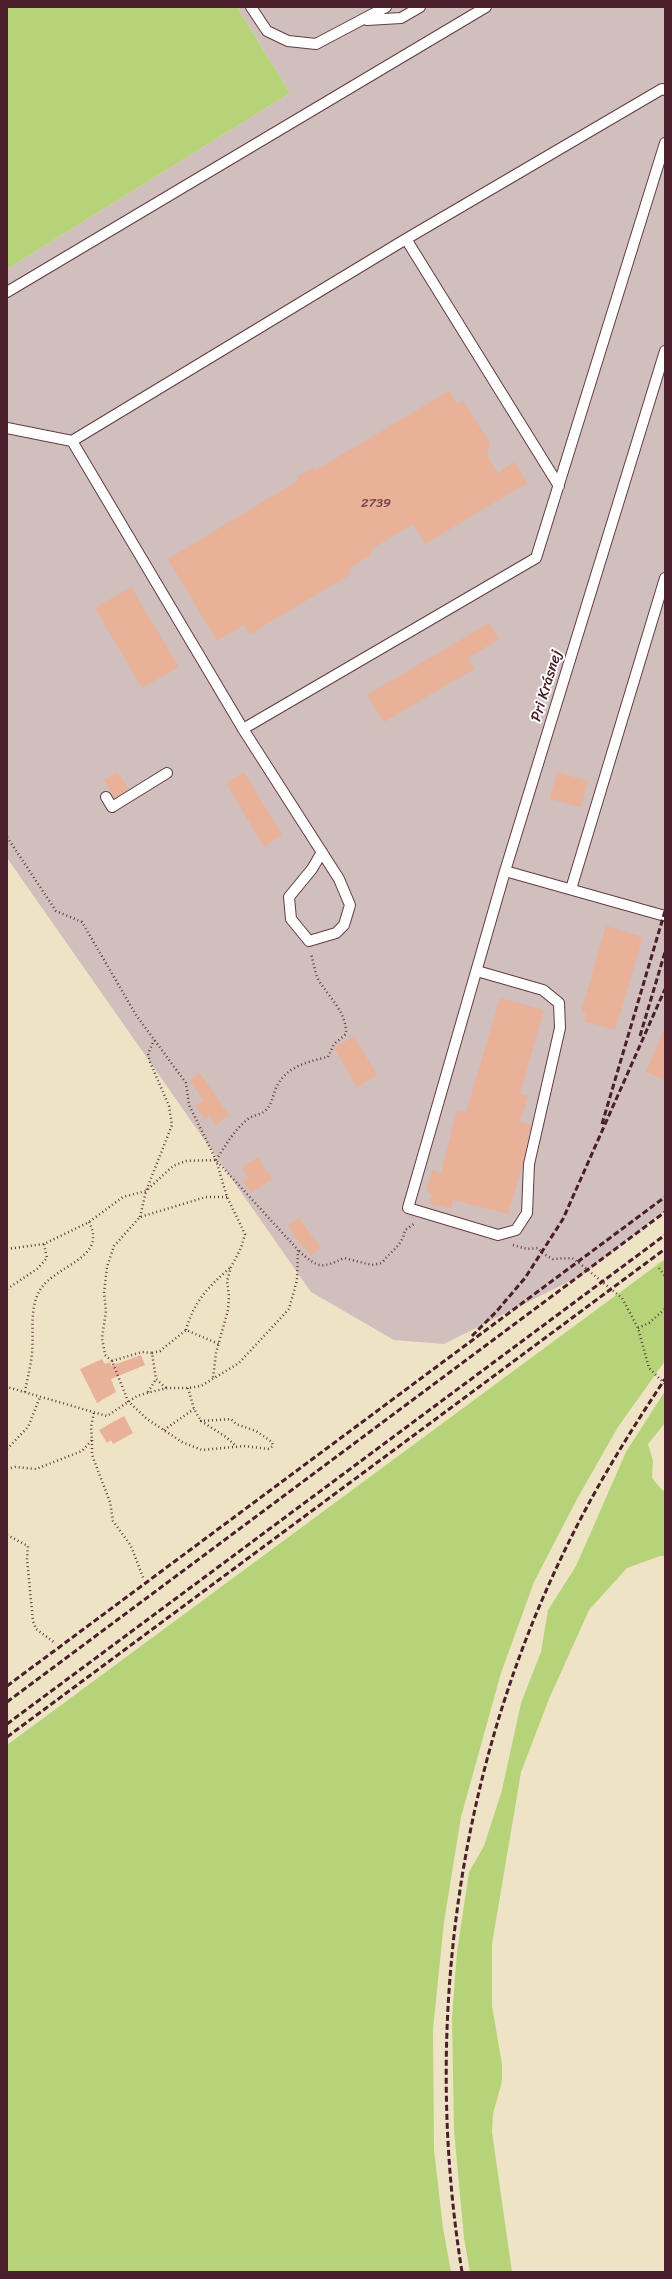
<!DOCTYPE html>
<meta charset="utf-8">
<style>
body{margin:0}
#map{position:relative;width:672px;height:2279px;overflow:hidden;background:#efe3c6;font-family:Sriracha,sans-serif}
canvas{display:block}
.frame{position:absolute;inset:0;border:8px solid #4a1f2b;pointer-events:none}
</style>
<div id="map">
<canvas width="672" height="2279"></canvas>
<div class="frame"></div>
</div>
<script>
const ctx = document.querySelector('canvas').getContext('2d');
ctx.lineJoin = 'round';
function paint(path, color) {
  ctx.fillStyle = color;
  ctx.fill(path, 'evenodd');
}
function stroke(path, color, width, dash) {
  ctx.strokeStyle = color;
  ctx.lineWidth = width;
  ctx.lineCap = dash ? 'butt' : 'round';
  ctx.setLineDash(dash || []);
  ctx.stroke(path);
}
function drawText(font, color, halo, rows, align = 'center') {
  ctx.font = font + ' Sriracha,sans-serif';
  ctx.lineWidth = 4;
  ctx.setLineDash([]);
  ctx.textBaseline = 'middle';
  ctx.strokeStyle = halo;
  ctx.fillStyle = color;
  for (const [text, x, y, turn = 0] of rows) {
    ctx.save();
    ctx.translate(x, y);
    ctx.rotate((+turn || 0) * Math.PI / 180);
    ctx.textAlign = isNaN(turn) ? turn : align;
    if (halo) ctx.strokeText(text, 0, 0);
    ctx.fillText(text, 0, 0);
    ctx.restore();
  }
}
paint(new Path2D(`
 M237 7H665V1211L582 1275 444 1344 394 1340 311 1292 7 858V269L290 93Z`), '#d1bfbd');
paint(new Path2D(`
 M7 7H237L290 93 7 269Z
 M665 1259V1361L618 1427 577 1499 534 1582 501 1673 461 1817 444 1922 433 2029 434 2150 443 2228 451 2272H7V1745Z
 M665 1391V1423L648 1444 653 1461 652 1478 663 1491 665 1489V1556H660L627 1568 589 1610 549 1699 521 1772 492 1944V2006L502 2064V2081L493 2114 492 2132 512 2272H470L464 2238 454 2130 452 2018 457 1952 469 1872 484 1846 502 1790 521 1703 541 1652 548 1610 576 1566 626 1452Z`), '#b6d379');
paint(new Path2D(`
 M449 391 457 404 463 401 490 443 487 455 498 473 515 462 527 483 425 544 413 524 370 550 372 554 348 569 351 574 250 634 244 625 217 641 168 559 299 480 297 477 314 467 316 470Z
 M131 587 179 667 142 688 95 608Z
 M489 623 499 639 468 658 474 669 384 722 367 695Z
 M118 772 128 789 115 798 104 780Z
 M244 772 282 835 264 847 226 783Z
 M557 772 588 781 581 807 550 799Z
 M606 926 643 937 615 1030 584 1021 586 1013 581 1012Z
 M500 998 544 1010 520 1094 528 1096 520 1122 531 1125 522 1167 508 1214 453 1200 451 1209 429 1204 432 1194 426 1192 432 1170 441 1173 457 1110 466 1112Z
 M665 1027V1080L646 1072Z
 M354 1036 377 1075 357 1087 334 1048Z
 M200 1073 229 1115 216 1125 209 1115 205 1119 195 1106 203 1100 189 1080Z
 M258 1157 272 1179 251 1193 243 1181 248 1178 242 1167Z
 M299 1218 321 1248 310 1255 305 1247 303 1249 288 1226Z
 M141 1355 145 1365 111 1379 116 1392 97 1403 80 1369 102 1359 105 1364 110 1362 111 1366Z
 M124 1416 133 1433 113 1444 111 1440 107 1443 99 1430Z`), '#e9b197');
const service = new Path2D(`
 M251 7 267 31 288 41 316 44 386 7
 M367 20 401 18 420 7
 M406 239 559 486
 M7 292 486 7
 M665 351 505 871 665 916
 M7 428 72 441
 M243 729 72 441 406 239 662 89 665 90
 M106 797 112 807 167 773
 M322 852 312 869 289 897 291 919 309 941 336 933 344 925 350 905 339 879 243 729 536 558 665 143
 M571 889 665 578
 M477 971 543 990 559 1003 560 1028 529 1164 527 1213 516 1230 498 1235 408 1208 505 871`);
stroke(service, '#633c42', 12);
stroke(new Path2D(`
 M7 837 56 911 82 922 136 1015 186 1083 189 1105 216 1160 227 1197 245 1234 241 1248 231 1267 227 1281 229 1296 228 1310 216 1353 213 1378
 M216 1160C226 1145 234 1130 248 1119 253 1115 260 1115 265 1111 273 1104 273 1092 278 1084 288 1066 310 1061 328 1057L334 1044 346 1034C347 1014 331 999 321 984 315 976 314 963 311 954
 M227 1197H206L140 1217 114 1246 107 1267 104 1293 106 1311 102 1338 105 1355 112 1361 128 1401 147 1419 182 1442 202 1450 244 1446 269 1449 273 1446 272 1442 256 1431 236 1424 231 1419 201 1421 226 1437 236 1446
 M140 1217 146 1191 172 1125 169 1106 150 1062 148 1054 154 1040
 M513 1245 527 1249 538 1248 542 1253 553 1259 572 1258 578 1262 622 1298 638 1328 649 1368 665 1384
 M7 1249 44 1244 89 1222 123 1197 146 1191 173 1166 186 1161 216 1160 298 1250 297 1280 289 1309 239 1363 201 1386 188 1388H167L147 1393 137 1396 107 1416 7 1387
 M299 1251C318 1268 321 1269 344 1258L372 1265 382 1263C391 1250 402 1247 405 1230L414 1224
 M659 1268 665 1276
 M7 1289 37 1269 47 1258 44 1244
 M638 1328 649 1323 665 1309
 M186 1330C194 1301 209 1286 231 1267
 M152 1353 160 1351 186 1330 219 1344
 M112 1361 142 1352 152 1353 156 1379 166 1388
 M188 1388 194 1409 201 1421
 M25 1392C27 1379 31 1366 32 1353 34 1333 29 1308 40 1290 56 1264 108 1259 89 1222
 M148 1392 156 1379
 M164 1430 194 1409
 M92 1440V1455L110 1502 113 1521 131 1546 144 1580
 M7 1449 28 1427 40 1397
 M7 1469 15 1467 36 1469 82 1451 92 1440 91 1427 94 1412
 M7 1535 28 1546 27 1559 33 1621 36 1629 55 1643`), '#633c42', 2.5, [1, 3]);
stroke(service, '#fff', 10);
stroke(new Path2D(`
 M640 1036 665 952
 M602 1124 665 911
 M472 1336 496 1312 525 1278 563 1219 665 989
 M7 1686 665 1197
 M7 1702 665 1212
 M7 1724 665 1235
 M7 1737 665 1249
 M462 2272C423 2031 456 1775 563 1554 592 1493 627 1436 665 1379`), '#4a1f2b', 3, [6, 3]);
drawText('13px', '#724446', null, [
 ["2739",376,504]
]);
drawText('15px', '#4a1f2b', '#fff', [
 ["Pri Krásnej",547,686,-73]
]);
</script>
